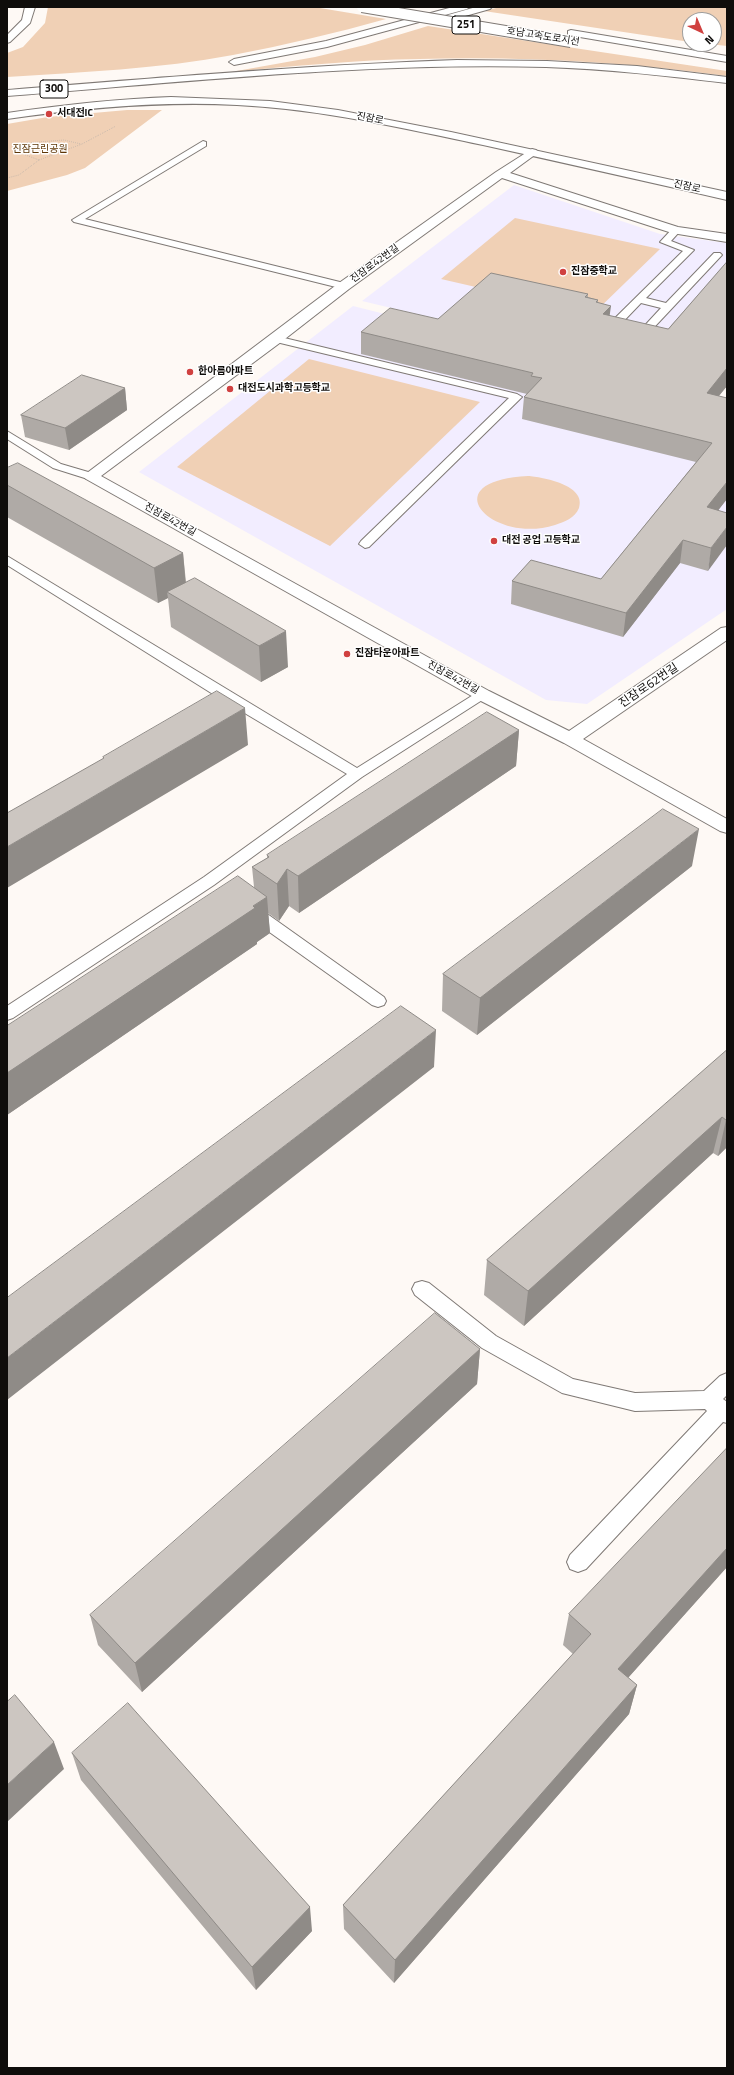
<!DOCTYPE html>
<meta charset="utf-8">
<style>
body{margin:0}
#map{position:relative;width:734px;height:2075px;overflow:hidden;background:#fef9f5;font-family:"Titillium Web",sans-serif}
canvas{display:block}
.frame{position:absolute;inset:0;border:8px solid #0f0d0b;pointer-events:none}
.north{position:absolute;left:682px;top:12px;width:40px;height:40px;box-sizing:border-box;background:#fff;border:1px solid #9f9e9d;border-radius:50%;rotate:136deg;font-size:11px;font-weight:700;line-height:16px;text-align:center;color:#0f0d0b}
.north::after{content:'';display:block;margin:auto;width:14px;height:18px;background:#d04140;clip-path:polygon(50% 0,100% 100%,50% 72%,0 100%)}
</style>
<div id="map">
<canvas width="734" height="2075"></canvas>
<div class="frame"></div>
<div class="north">N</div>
</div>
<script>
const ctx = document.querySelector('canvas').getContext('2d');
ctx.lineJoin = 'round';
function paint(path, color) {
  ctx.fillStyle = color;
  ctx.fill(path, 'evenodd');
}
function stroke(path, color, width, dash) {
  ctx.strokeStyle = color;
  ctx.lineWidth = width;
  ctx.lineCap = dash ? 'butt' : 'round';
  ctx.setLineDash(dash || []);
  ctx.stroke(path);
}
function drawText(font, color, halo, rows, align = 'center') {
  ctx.font = font + ' "Titillium Web","Noto Sans KR",sans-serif';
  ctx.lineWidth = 3;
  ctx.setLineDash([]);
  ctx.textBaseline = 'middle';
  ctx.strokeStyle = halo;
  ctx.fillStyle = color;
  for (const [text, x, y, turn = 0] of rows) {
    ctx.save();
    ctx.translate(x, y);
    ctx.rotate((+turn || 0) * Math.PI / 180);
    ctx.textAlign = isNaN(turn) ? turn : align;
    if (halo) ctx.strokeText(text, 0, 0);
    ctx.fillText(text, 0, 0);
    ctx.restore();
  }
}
paint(new Path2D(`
 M514 185 660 234 727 243V388L362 301Z
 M353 306 727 400V609L587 704 546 700 139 472Z`), '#f2edff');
paint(new Path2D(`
 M48 7H314L386 19C336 33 285 45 233 55 159 69 82 72 7 77V53L23 47 45 23Z
 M500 7H727V46L709 44H714V20H690V42L484 11Z
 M428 26 727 71V76C625 62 521 56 419 59 356 60 294 66 231 72L315 57 365 45Z
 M127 110H162L85 168 67 175 7 191V124L48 117Z
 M515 218 660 249 593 314 441 279Z
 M309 359 480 402 330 546 177 467Z
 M528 476C542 477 587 485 579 508 575 518 564 522 555 525 492 545 431 481 528 476Z`), '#f0d0b5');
const service = new Path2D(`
 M203 141 206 142V146L85 219 348 284V288L344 289 74 222 72 220Z
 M676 227 681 230 671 241 694 250 646 298 666 303 714 253H720L722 255 645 337 641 338 636 335 661 308 641 303 618 327H610L609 325 610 323 683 251 660 242 673 228Z
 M276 336 517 394 522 397 369 547 365 548 359 544 361 541 509 398 272 341 271 339Z
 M7 431 61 464 95 474 97 476 91 480 53 468 7 439Z
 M7 556 357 768 478 692H488L490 695 362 777 214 885 13 1018 7 1020V1006L204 877 347 774 216 696 7 565Z
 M250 905 256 906 384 997 386 1001 384 1005 378 1007 372 1005 244 914 242 910 244 906Z
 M422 1281 429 1283 496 1336 573 1379 635 1393 704 1391 720 1376 727 1373V1395L723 1399 727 1402V1423L723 1422 586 1569 578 1572 570 1569 567 1562 570 1555 707 1411 705 1409 635 1411 562 1393 482 1348 415 1295 412 1289 415 1283Z`);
const minor = new Path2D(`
 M532 149 536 150 538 152 536 154 510 173 678 227 727 234V242L672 233 502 178 349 289 281 342 101 476 489 691 569 731 721 628 727 627V640L583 739 727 819V833L720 831 564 743 477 699 86 479 83 476 339 283 496 172Z`);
const tertiary = new Path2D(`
 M171 97 270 101 338 110 451 132 727 192V200C646 181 565 163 483 145 402 128 321 109 237 105 160 101 83 108 7 119V113C62 105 116 99 171 97Z`);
const motorway = new Path2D(`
 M25 7H35L30 23 10 42 7 43V35L22 20Z
 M453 7H469L467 9 327 47 234 65 229 62 234 59 326 41Z
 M476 7H492L490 9 451 20 446 17 448 15Z
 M571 30 727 56V62L568 35V31Z
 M457 60 547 61 637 66 727 77V83C667 76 607 69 546 67 366 62 186 82 7 96V90C157 78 307 65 457 60Z`);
stroke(service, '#7f7975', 2);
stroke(minor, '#7f7975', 2);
stroke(tertiary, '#7f7975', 2);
stroke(motorway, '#7f7975', 2);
stroke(new Path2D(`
 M39 160 23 154 26 143 64 140 81 144
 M7 178 19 175 39 160 82 144 116 126`), '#ada9a6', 1, [0.5, 1.5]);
paint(service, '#fff');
paint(minor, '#fff');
paint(tertiary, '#fff');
paint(motorway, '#fff');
const motorwayBridge = new Path2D(`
 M362 7 571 42`);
stroke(motorwayBridge, '#7f7975', 12, []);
stroke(motorwayBridge, '#fff', 10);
paint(new Path2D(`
 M727 262V386L719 396 727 499 718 510 708 571 680 563 623 637 511 604 512 581 601 579 696 462 522 419 524 397 527 394 361 354V332L588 294V297L598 300V303L609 316 668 329Z
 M125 388 127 410 69 450 25 437 21 415Z
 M7 468 183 553 186 582 288 667 261 682 171 627 168 598 158 603 7 517Z
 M519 730 516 766 299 913 289 906 279 921 268 913 270 933 257 942V944L7 1115V1026L254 887 252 867 267 858V855Z
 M692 866 477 1035 442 1011 443 974Z
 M727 1050V1147L718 1156 713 1153 524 1326 484 1295 487 1260Z
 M480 1349 477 1384 142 1692 98 1645 90 1615Z
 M727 1448V1567L628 1678 637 1685 629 1714 394 1983 344 1929 343 1905 573 1654 563 1645 569 1614Z
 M72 1753 312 1931 256 1990 81 1780Z`), '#afaaa6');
paint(new Path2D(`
 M611 306 608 327 603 314Z
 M727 368V386L703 415 707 393Z
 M125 388 127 410 69 450 65 428Z
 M727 482V499L703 530 707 507Z
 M727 527V545L708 571 711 548Z
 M683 540 680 563 623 637 626 613Z
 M183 553 186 588 167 592 168 598 158 603 154 568Z
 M286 631 288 667 261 682 259 646Z
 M245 708 248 745 7 888V847Z
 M519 730 516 766 299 913 298 876Z
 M699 829 692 866 477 1035 480 998Z
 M287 869 289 906 279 921 277 884Z
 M267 897 270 933 257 942V944L7 1115V1073Z
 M436 1030 434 1067 7 1400V1358Z
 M722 1117 713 1153 524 1326 528 1291Z
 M727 1119V1147L718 1156 726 1120Z
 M480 1349 477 1384 142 1692 135 1663Z
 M727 1548V1567L610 1698 618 1669Z
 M637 1685 629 1714 394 1983 395 1960Z
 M54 1742 64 1769 7 1822V1785Z
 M310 1907 312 1931 256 1990 252 1967Z`), '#8f8b87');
const building = new Path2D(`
 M727 262V368L707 393 727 398V482L707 507 727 513V527L711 548 683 540 626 613 512 581 531 560 601 579 712 443 524 397 542 378 531 376 533 373 361 332 390 308 438 319 491 273 588 294 585 297 598 300 596 302 611 306 603 314 668 329Z
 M82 375 125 388 65 428 21 415Z
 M18 463 183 553 154 568 7 485V468Z
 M195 578 286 631 259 646 167 592Z
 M217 691 245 708 7 847V813L104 758 103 757Z
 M487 712 519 730 298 876 287 869 277 884 252 867 269 857 267 855Z
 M663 809 699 829 480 998 443 974Z
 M238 876 267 897 253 906 255 908 7 1073V1026Z
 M401 1006 436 1030 7 1358V1298Z
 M727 1050V1119L726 1120 722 1117 528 1291 487 1260Z
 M435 1313 480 1349 135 1663 90 1615Z
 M727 1448V1548L618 1669 637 1685 395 1960 343 1905 591 1634 569 1614Z
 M15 1695 54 1742 7 1785V1702Z
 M128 1703 310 1907 252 1967 72 1753Z`);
paint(building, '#ccc6c1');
stroke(building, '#8f8b87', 1);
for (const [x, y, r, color] of [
 [49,114,4,"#d04140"],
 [563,272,4,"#d04140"],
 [190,372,4,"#d04140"],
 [230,389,4,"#d04140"],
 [494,541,4,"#d04140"],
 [347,654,4,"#d04140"]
]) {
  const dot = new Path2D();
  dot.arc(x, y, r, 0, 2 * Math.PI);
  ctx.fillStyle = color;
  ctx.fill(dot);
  stroke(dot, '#fff', 1.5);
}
drawText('10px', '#0f0d0b', '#fff', [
 ["호남고속도로지선",543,37,9],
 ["진잠로",370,119,11],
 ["진잠로",687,187,13],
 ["진잠로42번길",375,264,-36],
 ["진잠로42번길",170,520,29],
 ["진잠로42번길",453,678,29]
]);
drawText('bold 10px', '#0f0d0b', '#fff', [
 ["서대전IC",57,114],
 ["진잠중학교",571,272],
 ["한아름아파트",198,372],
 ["대전도시과학고등학교",238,389],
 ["대전 공업 고등학교",502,541],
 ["진잠타운아파트",355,654]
], 'left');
drawText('10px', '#5e3606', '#fff', [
 ["진잠근린공원",40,150]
]);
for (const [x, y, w] of [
 [466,25,28],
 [54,89,28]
]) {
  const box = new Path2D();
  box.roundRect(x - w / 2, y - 9, w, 18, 3);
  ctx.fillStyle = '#fff';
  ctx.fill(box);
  stroke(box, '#0f0d0b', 1);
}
drawText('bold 11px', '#0f0d0b', null, [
 ["251",466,25],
 ["300",54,89]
]);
drawText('12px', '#0f0d0b', '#fff', [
 ["진잠로62번길",649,686,-34]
]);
</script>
